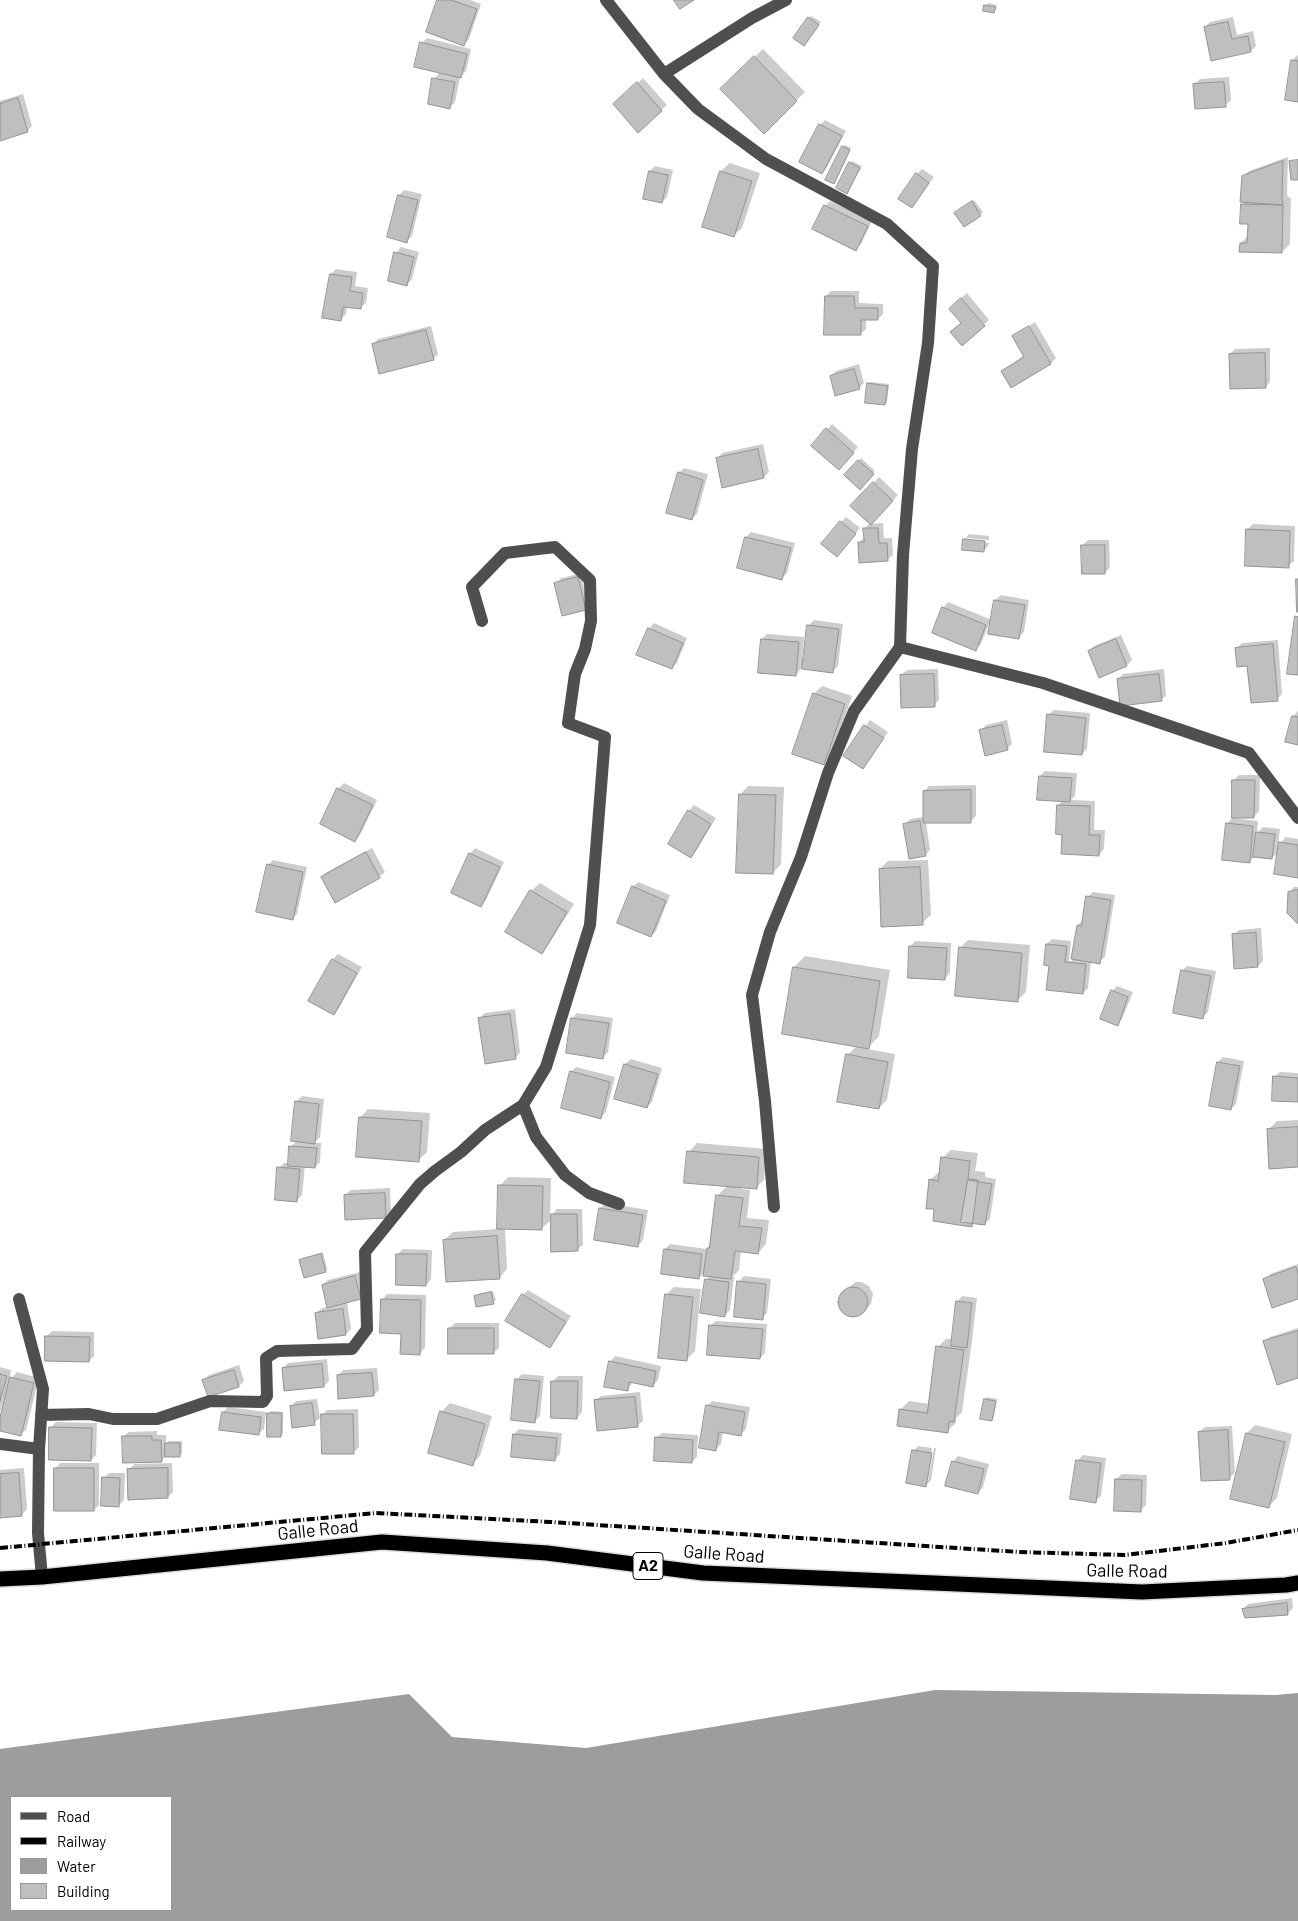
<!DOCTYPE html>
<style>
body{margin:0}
#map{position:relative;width:1298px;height:1921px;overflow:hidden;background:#fff;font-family:Barlow,sans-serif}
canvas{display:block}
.legend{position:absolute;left:10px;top:1796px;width:162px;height:115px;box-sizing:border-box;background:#fff;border:1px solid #999;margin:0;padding:6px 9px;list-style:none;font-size:15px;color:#000}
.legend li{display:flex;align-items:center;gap:10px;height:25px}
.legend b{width:25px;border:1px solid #999}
</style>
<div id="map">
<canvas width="1298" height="1921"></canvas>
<ul class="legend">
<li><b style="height:6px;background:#4f4f4f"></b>Road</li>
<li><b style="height:6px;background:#000"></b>Railway</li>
<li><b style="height:14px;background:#9d9d9d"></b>Water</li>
<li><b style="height:14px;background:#bfbfbf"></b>Building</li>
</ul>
</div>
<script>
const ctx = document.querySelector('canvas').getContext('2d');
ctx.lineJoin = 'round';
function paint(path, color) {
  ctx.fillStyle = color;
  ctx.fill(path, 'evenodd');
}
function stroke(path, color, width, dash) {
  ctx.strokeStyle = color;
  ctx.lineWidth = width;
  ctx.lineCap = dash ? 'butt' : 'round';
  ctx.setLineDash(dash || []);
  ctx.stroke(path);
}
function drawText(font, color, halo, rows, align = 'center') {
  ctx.font = font + ' Barlow,sans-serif';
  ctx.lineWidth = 5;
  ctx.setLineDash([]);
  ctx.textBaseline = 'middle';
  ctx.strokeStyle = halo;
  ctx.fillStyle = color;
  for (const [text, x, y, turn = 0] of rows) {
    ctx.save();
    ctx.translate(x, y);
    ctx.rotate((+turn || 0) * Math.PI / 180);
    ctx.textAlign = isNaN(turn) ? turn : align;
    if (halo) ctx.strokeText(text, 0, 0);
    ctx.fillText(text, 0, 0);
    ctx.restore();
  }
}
paint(new Path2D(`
 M935 1690 1276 1695 1298 1693V1921H0V1749L409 1694 452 1737 586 1748ZM11 1797H171V1910H11Z`), '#9d9d9d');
paint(new Path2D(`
 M438 0H470L481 4 469 39 464 44Z
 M988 3 997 5 994 12 986 5Z
 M811 16 821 22 806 42 795 37Z
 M1233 17 1237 35 1253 31 1256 46 1251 51 1205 27 1210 22Z
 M427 38 471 49 466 71 460 77 455 102 450 107 434 79 440 72 422 43Z
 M763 49 805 92 764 132 722 89Z
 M1298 55V101L1292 60Z
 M1229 77 1231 100 1225 106 1195 84 1200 79Z
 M643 78 667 105 638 131 620 99Z
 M23 94 32 126 27 131 0 139V101Z
 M825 120 846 131 827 167 822 173 820 125Z
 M845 145 851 148 836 180 843 147Z
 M1288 157 1287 194 1288 197 1291 198 1290 244 1282 252 1241 243 1249 235V223L1242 205 1245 201 1243 177 1249 171Z
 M852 161 862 166 847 192 850 163Z
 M730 163 760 173 742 228 733 236 721 171Z
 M655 166 673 170 667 197 662 202 650 171Z
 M922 169 934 177 912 207 917 174Z
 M404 190 422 194 412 236 407 241 388 236 399 195Z
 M974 200 983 212 964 226 958 211Z
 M830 201 872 221 861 244 856 249 825 206Z
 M401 247 419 252 412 279 407 284 396 253Z
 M336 269 357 272 355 286 368 288 366 303 360 308 347 306 346 314 341 319 331 274Z
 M831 291H859V303L883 304V314L878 319H866V329L860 334 826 296Z
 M967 293 989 320 962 344V323L955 303Z
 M1035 322 1056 358 1051 363 1003 371 1024 355 1014 337Z
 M431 326 438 354 433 359 373 345 378 339Z
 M1270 348V382L1265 387 1230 354 1235 349Z
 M859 364 864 383 859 388 831 376 836 371Z
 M870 382 889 384 887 402 885 404 868 384Z
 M832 424 858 447 844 463 827 429Z
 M763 444 769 472 764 477 717 459 722 453Z
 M861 458 875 471 860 488 846 475Z
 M684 468 708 474 697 514 691 519 679 473Z
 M879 477 898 495 871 524 883 523 884 538H892L893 555 887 560 859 542 865 537 864 529 870 523 852 506Z
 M846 517 860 528 843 550 841 522Z
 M1253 524 1295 526 1294 561 1288 566 1247 530Z
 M751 532 795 543 787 573 782 578 746 537Z
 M969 534 989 536V540L967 538V541L989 543 988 546 983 551 964 540Z
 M1088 540H1109L1110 567 1105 573 1082 546Z
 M583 573 585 609 556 584 561 578Z
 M1001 595 1029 600 1024 632 1018 638 990 621 981 644 976 649 943 608 948 602 992 620 995 600Z
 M814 620 843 624 838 666 833 671 801 668 796 675 762 639 767 634 804 637 802 658H804L808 626Z
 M654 623 687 638 677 663 671 668 649 629Z
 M1121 635 1132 660 1127 665 1089 651 1094 646Z
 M1278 640 1282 694 1277 699 1237 648 1242 643Z
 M938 669 939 700 934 705 901 675 907 670Z
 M1164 669 1166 695 1161 700 1118 679 1123 674Z
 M822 686 852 696 832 755 823 763 814 694Z
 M1054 710 1090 713 1087 749 1082 754 1048 715Z
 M1298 711V744L1293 716Z
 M870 720 888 732 863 767 845 755Z
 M1007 720 1012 744 1007 749 980 731 986 725Z
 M1045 771 1077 773 1075 796 1071 800 1095 801 1094 830H1105L1104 849 1099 855 1063 833H1057L1058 805 1063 800 1040 776Z
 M1239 775H1260L1259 811 1254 817 1234 780Z
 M344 783 377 800 360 835 355 840 321 824 338 789Z
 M976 785V816L971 821 926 822 930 850 925 855 904 825 910 819 924 817V791L929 786Z
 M748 786 784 787 781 864 773 873 740 795Z
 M694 805 716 818 696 851 691 856 689 811Z
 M1232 818 1258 821 1257 833 1263 827 1280 829 1278 845 1286 837 1298 839V876L1279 851 1272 858 1255 856 1250 861 1227 824Z
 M372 848 385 872 379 877 322 878 327 872Z
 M475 848 504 862 486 900 481 906 470 854Z
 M273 860 307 867 297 914 292 919 268 865Z
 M928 860 931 915 922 923 880 869 888 861Z
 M638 882 670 895 656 931 651 936 633 887Z
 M540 883 574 904 549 944 541 953 507 932 531 891Z
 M1294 887H1298V923L1288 913 1289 893Z
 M1093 892 1115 895 1105 957 1099 962 1091 961 1088 988 1083 993 1050 965 1047 944 1052 939 1071 941 1069 961H1072L1078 925 1083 920 1087 897Z
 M1261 928 1263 961 1258 966 1234 935 1239 930Z
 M968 940 1030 945 1026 992 1018 1000 960 948Z
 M915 941 951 943 950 973 945 978 910 947Z
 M338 954 362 967 339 1008 334 1014 333 959Z
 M805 956 890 970 879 1036 867 1049 895 1054 887 1100 879 1108 847 1055 857 1046 794 967Z
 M1187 966 1216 971 1208 1012 1203 1017 1182 971Z
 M1117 986 1133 992 1122 1019 1117 1024 1112 991Z
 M515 1009 520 1053 515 1058 480 1018 485 1013Z
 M577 1013 613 1018 608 1052 603 1057 572 1018Z
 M1223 1057 1244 1061 1236 1104 1231 1109 1218 1062Z
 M631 1059 662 1068 652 1102 647 1107 625 1064Z
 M576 1067 615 1077 606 1112 601 1117 571 1072Z
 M1280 1072 1298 1073V1101L1274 1077Z
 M302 1096 324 1099 320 1137 314 1143H321L320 1162 315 1167 305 1166 302 1195 297 1200 279 1168 284 1163H289L290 1147 297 1141V1101Z
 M368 1109 430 1113 427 1152 419 1160 360 1118Z
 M1298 1120V1166L1269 1129 1277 1121Z
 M697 1143 767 1149 764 1180 756 1188 741 1187V1189L750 1190 747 1218 769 1220 766 1244 758 1253 741 1251 739 1270 732 1277H734L730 1310 725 1315 706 1280 710 1276 705 1271 699 1278 665 1249 670 1244 707 1249 711 1245 717 1196 727 1186 689 1152Z
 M951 1150 978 1153 975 1171 985 1172V1177L996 1179 990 1219 984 1224 974 1222 971 1225 936 1208 930 1180 939 1172H941L942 1158Z
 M508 1177 551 1178 550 1221 541 1229 505 1228 507 1269 499 1278 444 1240 453 1232 498 1229 500 1186Z
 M390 1188 391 1211 385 1217 345 1195 351 1190Z
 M606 1203 648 1210 643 1240 638 1246 600 1208Z
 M557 1209H582L583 1245 577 1250 552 1215Z
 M403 1249 432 1250 431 1279 426 1285 398 1254Z
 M323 1252 327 1269 325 1271 301 1260 303 1258Z
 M1298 1264V1298L1264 1280 1270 1274Z
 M360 1272 366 1293 347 1302 351 1329 346 1334 316 1313 322 1308 328 1307 323 1285 328 1280Z
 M744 1276 771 1279 767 1313 762 1318 739 1282Z
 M856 1282H861L869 1286 873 1294 871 1304 862 1313 853 1315 845 1312 840 1305V1297L849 1287Z
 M674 1287 701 1289 695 1351 687 1359 666 1295Z
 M528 1290 571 1316 555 1341 550 1347 523 1295Z
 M493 1291 496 1300 493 1302 475 1296 478 1294Z
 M387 1294 426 1295 425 1348 420 1353 402 1333 382 1300Z
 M962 1296 977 1298 972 1341 962 1412 956 1418V1423L947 1431 901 1409 909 1401 930 1404 938 1347 946 1339H953L957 1302Z
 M716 1321 767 1324 765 1353 760 1358 710 1326Z
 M455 1323H499V1348L493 1353 450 1328Z
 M1298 1328V1377L1265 1342 1270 1337Z
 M52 1331 94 1332V1356L89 1361 47 1336Z
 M615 1356 661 1366 658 1380 653 1386 633 1382 627 1390 610 1362Z
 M327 1359 329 1381 324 1386 283 1368 288 1363Z
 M239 1365 244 1381 239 1386 204 1380 209 1375Z
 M0 1367 11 1370 9 1381 17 1372 39 1378 26 1430 20 1435 0 1430V1423L6 1399H4L0 1412Z
 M377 1368 379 1390 374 1395 338 1376 343 1370Z
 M522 1374 544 1376 540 1416 535 1421 517 1379Z
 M558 1376H583L582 1412 577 1418 553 1381Z
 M640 1392 643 1421 637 1426 595 1401 601 1396Z
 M987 1397 997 1399 994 1417 991 1419 985 1399Z
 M317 1399 320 1418 314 1423 291 1407 296 1401Z
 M712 1401 750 1407 746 1429 741 1434 723 1432 721 1444 716 1449 707 1406Z
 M450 1403 492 1416 480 1456 472 1464 441 1412Z
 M228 1407 266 1412 264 1429 258 1434 223 1412Z
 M358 1409 359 1447 354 1452 322 1415 327 1410Z
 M271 1411 283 1412V1434L280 1436 268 1414Z
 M56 1422 97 1423 96 1455 91 1460 51 1427Z
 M1255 1425 1292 1434 1277 1498 1269 1506 1247 1433Z
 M1232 1426 1235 1473 1229 1478 1199 1432 1205 1427Z
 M519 1429 562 1433 560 1454 555 1459 514 1434Z
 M157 1431V1435H166V1444L168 1441H182V1454L180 1456H166L161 1461 123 1437 129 1432Z
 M662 1433 698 1435 697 1457 692 1462 656 1438Z
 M918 1446 932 1448 926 1481H928L934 1448H936L931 1480 926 1485 913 1451Z
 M1083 1455 1106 1458 1101 1496 1095 1501 1077 1461Z
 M958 1456 989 1464 983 1487 978 1493 953 1462Z
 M60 1463H99V1505L94 1510 55 1469Z
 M172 1463 173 1492 168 1497 129 1470 134 1464Z
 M24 1468 27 1509 22 1515 0 1516V1470Z
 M109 1473H125L124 1500 119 1505 104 1478Z
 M1122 1474 1147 1475 1146 1505 1140 1511 1116 1479Z
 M1292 1598 1293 1608 1287 1614 1243 1609 1248 1604Z`), '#0003');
const building = new Path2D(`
 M437 0H451L477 9 464 46 426 32Z
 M674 0H694L680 9Z
 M984 5 996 7 994 13 983 11Z
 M808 17 819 25 804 46 793 38Z
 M1228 22 1232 39 1248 36 1251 52 1211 61 1204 27Z
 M420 42 467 54 461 78 414 67Z
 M754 56 797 101 764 134 720 89Z
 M1291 60 1298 61V102L1285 100Z
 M432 78 455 82 450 109 428 104Z
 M637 82 662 111 638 133 613 104Z
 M1224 82 1226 107 1195 109 1193 84Z
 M18 98 28 132 0 141V104Z
 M819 124 842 136 822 174 799 162Z
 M842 146 850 150 834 184 825 180Z
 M1298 160V180H1291L1289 161Z
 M1283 161 1282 199 1283 205 1240 202 1242 176Z
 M849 162 860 168 847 194 836 188Z
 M649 171 668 175 662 203 643 199Z
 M720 171 752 181 734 237 702 227Z
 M916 173 929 183 912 208 898 199Z
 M398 195 418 200 407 243 387 237Z
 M972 201 981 216 964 227 954 213Z
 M1241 204 1283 205 1282 253 1239 252 1240 243H1247L1248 224H1240Z
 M824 205 868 226 856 251 812 229Z
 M394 252 414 257 407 286 388 281Z
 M330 274 352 277 350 291 363 293 361 309 343 307 341 321 322 318Z
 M825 296H854L855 308H878V320H861V335H824Z
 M961 298 985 326 962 346 950 332 961 323 949 309Z
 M1029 326 1051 364 1011 388 1001 371 1024 357 1012 336Z
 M426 330 434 360 379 374 372 344Z
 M1265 353 1266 388 1230 389 1229 354Z
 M854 369 860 389 835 396 830 376Z
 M867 383 888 386 885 405 865 403Z
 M826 428 854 453 839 470 811 446Z
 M758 449 764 478 722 488 716 458Z
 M858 460 874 474 860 490 844 475Z
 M678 472 703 480 692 520 666 513Z
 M873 482 893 501 871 525 850 506Z
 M840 521 856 534 837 557 821 544Z
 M863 528H878L879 543H887L888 561 859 563 858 542H864Z
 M1246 529 1290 531 1289 568 1245 566Z
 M745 537 791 548 782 580 737 568Z
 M963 539 985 541 984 552 962 550Z
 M1081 545H1105V574H1082Z
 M578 577 586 610 562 616 554 583Z
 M1296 579H1298V612H1297Z
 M994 600 1025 605 1019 639 988 634Z
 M942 607 986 625 976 651 932 633Z
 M1295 616 1298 617V675L1287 674Z
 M807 625 839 629 833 673 802 669Z
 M648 628 683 643 672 669 636 655Z
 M761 639 799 642 796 676 758 673Z
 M1116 639 1127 666 1099 678 1088 651Z
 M1273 644 1278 701 1251 703 1247 666 1237 667 1235 648Z
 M934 674 935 707 901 708 900 675Z
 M1159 674 1162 701 1120 706 1117 679Z
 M813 693 845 704 824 765 792 754Z
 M1047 714 1086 718 1082 755 1044 752Z
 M1292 716 1298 717V745L1285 742Z
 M864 725 884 738 863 769 843 756Z
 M1002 725 1008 750 985 756 979 730Z
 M1039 776 1072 778 1070 802 1037 800Z
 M1232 780H1255L1254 818H1232Z
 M337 788 373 805 355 842 320 824Z
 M971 790V823H923V791Z
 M739 794 776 795 773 874 736 873Z
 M1057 805 1090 806 1089 835H1100L1099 856 1061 854 1062 835 1056 834Z
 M688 810 711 824 691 858 668 844Z
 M920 821 926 856 909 859 903 824Z
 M1226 823 1253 826 1250 863 1222 860Z
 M1256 832 1275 834 1272 859 1253 857Z
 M1279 842 1298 845V878L1274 874Z
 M366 852 380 878 335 903 321 877Z
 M469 853 500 867 481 907 451 893Z
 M267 864 303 872 293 920 256 912Z
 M920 867 923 925 881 927 879 869Z
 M632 886 666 901 651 937 617 923Z
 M530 890 567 912 542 954 505 932Z
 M1298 890V924L1287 913 1288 892Z
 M1086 896 1111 900 1100 964 1071 959 1077 925 1081 926Z
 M1256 933 1258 967 1234 969 1232 934Z
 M1046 944 1067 946 1065 962 1086 964 1083 994 1046 990 1049 966 1044 965Z
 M909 946 947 948 945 980 908 978Z
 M959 947 1022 953 1018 1002 955 996Z
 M332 959 357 973 334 1015 308 1001Z
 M793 967 880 981 869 1049 782 1034Z
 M1181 970 1211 976 1203 1019 1173 1013Z
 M1111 990 1128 997 1118 1026 1100 1019Z
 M510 1014 516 1059 485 1064 478 1018Z
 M571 1018 609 1023 603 1059 566 1053Z
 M846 1054 888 1062 879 1109 837 1102Z
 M1217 1062 1240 1066 1231 1110 1209 1106Z
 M624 1064 658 1074 647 1108 614 1099Z
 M570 1071 610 1082 601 1119 561 1108Z
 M1273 1076 1298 1078V1102L1272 1101Z
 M295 1101 319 1104 315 1144 291 1141Z
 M359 1117 422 1121 419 1162 356 1157Z
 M1298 1127V1167L1269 1169 1267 1129Z
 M289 1146 317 1148 315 1168 288 1166Z
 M687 1151 759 1157 757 1189 684 1183Z
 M941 1157 970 1161 968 1179 978 1180 972 1227 933 1221 934 1209H926L929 1179 938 1181Z
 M277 1167 300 1169 297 1202 275 1200Z
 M968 1180 992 1184 985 1225 961 1222Z
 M498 1185 543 1186 542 1230 497 1229Z
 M385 1193 386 1218 345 1220 344 1195Z
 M716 1195 743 1198 739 1226 762 1228 758 1254 735 1251 731 1279 703 1276 707 1248H709Z
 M599 1208 643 1215 638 1247 594 1240Z
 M551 1214H577L578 1251 551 1252Z
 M497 1236 500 1279 446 1282 443 1240Z
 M664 1249 702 1254 699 1279 661 1274Z
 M321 1254 326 1272 304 1278 299 1260Z
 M396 1254H427L426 1286 396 1285Z
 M1296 1267 1298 1273V1299L1272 1308 1263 1279Z
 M355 1276 361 1299 327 1308 322 1285Z
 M705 1279 729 1282 725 1317 700 1313Z
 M737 1281 766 1284 763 1320 734 1317Z
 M838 1302a15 15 0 1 1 30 0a15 15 0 1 1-30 0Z
 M491 1292 494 1304 476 1307 474 1296Z
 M522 1294 566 1322 550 1348 505 1321Z
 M665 1294 693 1297 687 1361 658 1358Z
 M381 1299 421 1300 420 1355 400 1354 401 1334 380 1333Z
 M956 1301 972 1303 967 1348 951 1346Z
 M343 1309 346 1335 318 1339 315 1313Z
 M709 1325 763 1329 760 1359 707 1355Z
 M448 1328H494V1354H448Z
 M1298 1331V1378L1277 1385 1263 1341Z
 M45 1336 90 1337 89 1362 45 1361Z
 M936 1346 964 1350 954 1422 949 1421 948 1433 897 1426 899 1409 927 1413Z
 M609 1361 656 1371 653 1387 629 1382 628 1391 604 1387Z
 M322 1364 324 1387 284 1391 282 1368Z
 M234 1370 239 1387 208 1397 202 1380Z
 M372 1373 374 1396 338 1399 337 1375Z
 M0 1374 7 1376 0 1401Z
 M10 1377 34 1383 21 1436 0 1431V1418Z
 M515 1379 540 1381 535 1423 511 1420Z
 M551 1381H578L577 1419 551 1418Z
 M635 1397 638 1427 597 1431 594 1400Z
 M984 1399 996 1401 992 1421 980 1419Z
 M312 1403 315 1425 292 1428 290 1406Z
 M706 1405 745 1412 741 1436 719 1432 716 1451 699 1448Z
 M440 1411 485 1424 473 1466 428 1453Z
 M222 1412 261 1417 259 1435 219 1430Z
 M267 1413H282L281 1437H267Z
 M321 1414H353L354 1454H322Z
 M49 1427 92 1428 91 1461 49 1460Z
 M1228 1430 1230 1480 1201 1481 1198 1432Z
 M1246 1433 1285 1442 1269 1508 1230 1499Z
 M513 1434 557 1438 555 1461 511 1457Z
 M122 1436H152V1440H161L162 1462 123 1463Z
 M655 1437 693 1440 692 1463 654 1461Z
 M165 1443H180V1457H165Z
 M912 1450 932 1453 926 1487 906 1483Z
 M1076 1460 1101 1463 1096 1503 1070 1499Z
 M952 1461 984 1469 978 1494 945 1486Z
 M54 1468H94V1511H54Z
 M168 1468V1498L128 1500 127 1469Z
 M19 1473 22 1516 0 1518V1474Z
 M102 1477 120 1478 119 1507 101 1506Z
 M1115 1479 1142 1480 1141 1512 1114 1511Z
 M1287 1603 1288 1615 1245 1618 1242 1609Z`);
paint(building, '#bfbfbf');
stroke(building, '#939393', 1);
const highway = new Path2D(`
 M0 1579 42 1577 382 1542 547 1553 703 1573 1142 1592 1286 1585 1298 1583`);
stroke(highway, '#dbdbdb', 18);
stroke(new Path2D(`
 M606 0 664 74 698 109 766 159 887 224 933 266 928 343 912 449 903 555 900 647 1043 683 1249 753 1298 818
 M664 74 752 18 786 0
 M523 1105 536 1137 565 1175 589 1193 619 1204
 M774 1207 765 1101 752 995 770 932 801 857 828 773 854 711 900 647
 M19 1299 43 1389 39 1449 38 1533 42 1577
 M41 1415 89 1414 113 1419H157L210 1401 263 1402 267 1396 266 1358 277 1351 352 1349 367 1329 365 1252 420 1184 435 1171 461 1152 485 1130 523 1105 546 1067 590 925 605 737 568 723 575 674 585 649 591 621 590 580 555 547 505 553 472 587 482 621
 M0 1444 39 1449`), '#4f4f4f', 12);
stroke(highway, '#000', 15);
stroke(new Path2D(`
 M0 1548 376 1513 551 1522 1019 1552 1125 1555 1226 1543 1298 1530`), '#000', 4, [8, 2.5, 1, 2.5]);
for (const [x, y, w] of [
 [648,1566,30]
]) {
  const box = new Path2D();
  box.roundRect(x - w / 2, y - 13.5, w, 27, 4);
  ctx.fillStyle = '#fff';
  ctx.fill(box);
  stroke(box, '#000', 1);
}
drawText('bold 16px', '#000', null, [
 ["A2",648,1566]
]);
drawText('18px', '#000', '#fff', [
 ["Galle Road",318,1530,-6],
 ["Galle Road",724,1554,4],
 ["Galle Road",1127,1571,1]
]);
</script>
